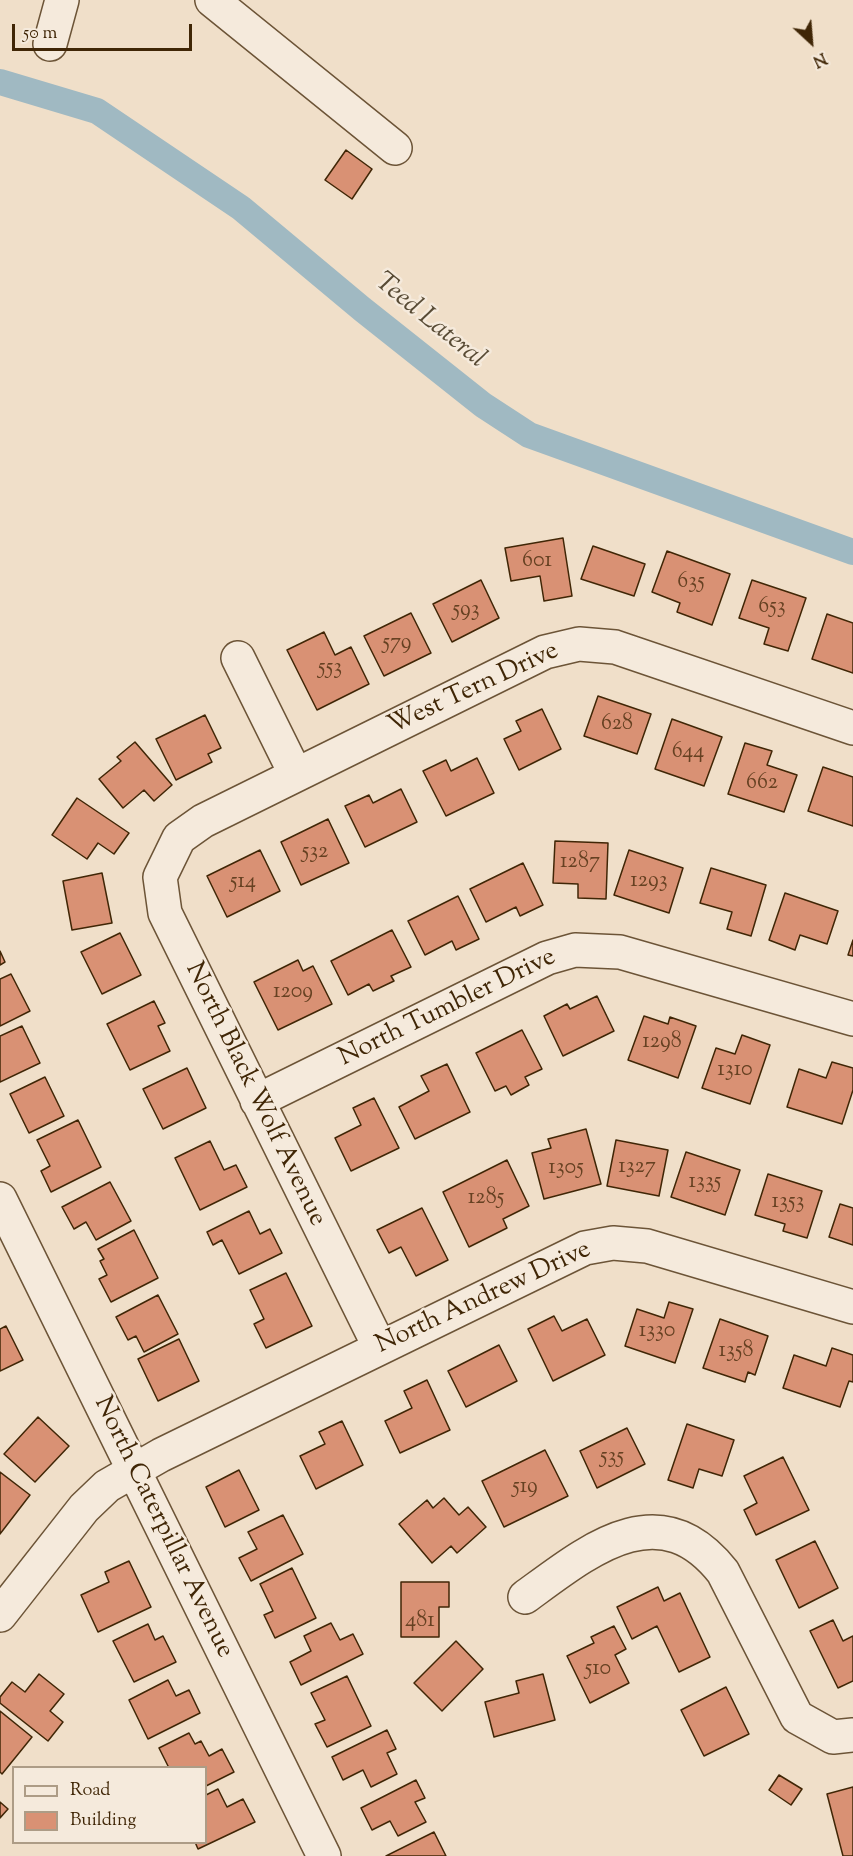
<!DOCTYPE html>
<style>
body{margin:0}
#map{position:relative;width:853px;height:1856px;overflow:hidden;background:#f0dfc9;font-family:"Sorts Mill Goudy",serif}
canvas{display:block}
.legend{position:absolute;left:12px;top:1766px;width:195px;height:78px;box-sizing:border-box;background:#f5eadc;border:2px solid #ad9c86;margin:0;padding:8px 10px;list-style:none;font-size:18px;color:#402606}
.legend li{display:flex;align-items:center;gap:12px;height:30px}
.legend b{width:30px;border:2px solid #ad9c86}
.north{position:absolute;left:781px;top:12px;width:60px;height:60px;-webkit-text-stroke:4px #f5eadc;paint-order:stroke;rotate:154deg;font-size:16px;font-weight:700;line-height:24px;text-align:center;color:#402606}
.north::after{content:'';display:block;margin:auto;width:21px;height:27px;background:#402606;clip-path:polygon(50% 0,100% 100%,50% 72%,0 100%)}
.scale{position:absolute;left:12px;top:24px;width:180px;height:27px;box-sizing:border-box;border:3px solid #402606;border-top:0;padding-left:8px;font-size:18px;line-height:21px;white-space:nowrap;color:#402606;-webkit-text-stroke:4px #f5eadc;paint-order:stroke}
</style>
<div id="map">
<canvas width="853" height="1856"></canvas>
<ul class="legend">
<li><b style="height:8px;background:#f5eadc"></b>Road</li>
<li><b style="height:16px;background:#d99174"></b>Building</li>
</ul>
<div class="north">N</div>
<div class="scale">50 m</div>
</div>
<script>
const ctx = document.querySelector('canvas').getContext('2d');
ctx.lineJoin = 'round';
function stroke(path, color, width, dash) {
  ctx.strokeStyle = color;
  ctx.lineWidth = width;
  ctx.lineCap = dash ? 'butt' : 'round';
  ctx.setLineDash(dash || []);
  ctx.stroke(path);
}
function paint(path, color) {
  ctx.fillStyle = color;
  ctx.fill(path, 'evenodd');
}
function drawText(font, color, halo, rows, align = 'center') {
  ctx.font = font + ' "Sorts Mill Goudy",serif';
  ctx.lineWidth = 5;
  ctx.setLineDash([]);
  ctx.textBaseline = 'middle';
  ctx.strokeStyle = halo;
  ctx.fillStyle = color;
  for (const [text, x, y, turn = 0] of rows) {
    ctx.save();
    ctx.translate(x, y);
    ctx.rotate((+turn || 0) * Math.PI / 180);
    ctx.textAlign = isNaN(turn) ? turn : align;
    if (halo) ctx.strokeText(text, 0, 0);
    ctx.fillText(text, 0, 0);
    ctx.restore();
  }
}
stroke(new Path2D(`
 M0 82 97 111 241 208 362 309 483 405 529 435 853 552`), '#a0b9c2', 26);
const building = new Path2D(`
 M346 150 372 169 352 199 325 180Z
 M563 538 572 596 544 601 540 576 511 581 505 548Z
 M593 546 645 564 634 596 581 579Z
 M667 551 730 574 712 625 677 612 680 603 652 592Z
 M481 580 499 618 452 642 433 604Z
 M752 580 806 598 788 651 764 644 769 628 739 618Z
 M411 613 431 653 384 676 364 636Z
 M827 614 853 623V673L812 659Z
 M324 632 335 655 351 647 369 684 317 710 287 650Z
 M598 696 651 714 637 754 584 736Z
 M542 709 561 749 519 770 504 739 521 731 516 721Z
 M205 715 221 748 208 754 212 762 176 780 156 739Z
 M672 719 722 737 704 786 655 769Z
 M135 742 172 785 154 801 144 790 123 808 99 779 121 761 117 757Z
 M745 743 772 751 767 765 797 775 784 812 728 794Z
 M477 758 494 793 446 816 423 771 446 760 451 771Z
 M823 767 853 777V826L808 811Z
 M401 789 417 822 365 847 345 806 369 795 373 803Z
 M77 798 129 833 114 854 98 843 87 859 52 835Z
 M328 819 349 863 301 885 281 842Z
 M555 841 608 843 606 899 578 898V884L553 883Z
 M260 850 280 891 227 917 207 876Z
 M629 850 683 868 669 913 614 895Z
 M523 863 543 905 520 916 516 907 486 922 470 889Z
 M711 868 766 885 751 936 727 929 732 912 700 903Z
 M102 873 112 923 72 930 63 881Z
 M785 893 838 911 827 944 800 935 795 950 769 940Z
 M458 896 479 939 456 950 452 941 425 955 408 921Z
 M392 930 411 967 391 976 394 981 373 991 369 984 348 995 331 961Z
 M120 933 141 975 102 994 81 952Z
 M853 940V956L848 955Z
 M0 951 5 962 0 965Z
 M298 960 303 971 313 966 332 1004 278 1030 254 982Z
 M11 974 30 1011 0 1026V979Z
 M597 996 614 1031 563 1056 544 1016 567 1004 570 1009Z
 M154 1001 165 1023 158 1026 170 1051 130 1070 107 1024Z
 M644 1016 668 1024 670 1017 696 1026 678 1078 628 1060Z
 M22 1026 40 1063 0 1082V1036Z
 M522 1030 542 1069 525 1077 529 1085 511 1095 506 1086 495 1091 476 1053Z
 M742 1035 770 1045 750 1104 702 1088 716 1048 735 1054Z
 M832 1062 853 1068V1090L842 1124 787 1107 799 1069 826 1078Z
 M447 1064 470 1112 415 1139 399 1107 429 1091 421 1076Z
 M187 1068 206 1108 163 1129 143 1089Z
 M45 1077 64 1116 29 1133 10 1094Z
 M374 1098 399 1148 351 1171 335 1138 361 1125 353 1108Z
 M78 1120 101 1167 51 1192 41 1171 50 1166 37 1140Z
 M586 1129 601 1184 544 1199 532 1153 551 1148 548 1139Z
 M616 1140 668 1150 659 1196 607 1186Z
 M210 1141 224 1170 236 1165 247 1187 200 1210 175 1158Z
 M686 1152 740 1170 725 1215 671 1197Z
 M507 1160 529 1206 503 1219 507 1228 469 1247 443 1192Z
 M768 1174 822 1191 807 1238 783 1231 785 1224 755 1215Z
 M110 1182 131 1221 96 1240 86 1222 74 1229 62 1207Z
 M840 1204 853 1208V1245L829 1237Z
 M422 1208 448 1260 416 1276 401 1247 389 1253 377 1230Z
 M249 1211 260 1234 270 1229 282 1253 239 1274 222 1240 213 1245 207 1232Z
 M134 1230 158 1278 111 1302 99 1279 107 1275 100 1261 104 1259 98 1249Z
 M286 1273 312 1326 266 1348 254 1324 264 1319 250 1290Z
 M158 1295 178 1334 144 1352 136 1336 128 1340 116 1317Z
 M669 1302 693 1309 675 1363 625 1346 637 1309 664 1318Z
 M554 1316 562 1331 587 1319 605 1355 553 1381 528 1329Z
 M720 1319 768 1336 755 1375 748 1372 745 1382 703 1368Z
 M6 1326 23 1360 0 1371V1329Z
 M179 1339 199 1381 158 1401 138 1359Z
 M499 1345 517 1381 466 1407 448 1371Z
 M832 1348 853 1355V1382L849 1381 840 1407 783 1388 794 1355 826 1366Z
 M427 1380 450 1430 400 1453 385 1421 412 1408 404 1391Z
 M38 1417 69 1446 35 1482 4 1454Z
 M342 1421 363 1465 316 1489 300 1456 325 1444 319 1432Z
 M687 1424 734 1440 722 1476 699 1469 693 1488 668 1480Z
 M627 1428 645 1464 597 1488 580 1451Z
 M545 1450 568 1496 504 1527 482 1481Z
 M783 1457 809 1510 756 1535 744 1510 757 1503 744 1476Z
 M239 1470 259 1510 225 1527 206 1487Z
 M0 1472 30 1495 0 1534Z
 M444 1498 459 1515 468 1507 486 1527 457 1553 451 1546 432 1563 399 1524 427 1500 433 1508Z
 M283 1515 303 1554 251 1581 239 1558 257 1549 248 1532Z
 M815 1541 838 1588 799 1608 776 1560Z
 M129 1561 151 1607 98 1632 81 1595 109 1582 105 1572Z
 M292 1568 316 1618 275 1638 264 1615 273 1611 260 1584Z
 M401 1582H449V1607H439V1637H401Z
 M658 1587 664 1601 680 1593 710 1657 679 1672 657 1626 632 1639 617 1607Z
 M833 1620 843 1641 853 1636V1681L838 1688 810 1631Z
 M331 1623 340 1640 353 1634 363 1654 301 1685 290 1662 311 1651 304 1636Z
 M148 1624 155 1640 163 1636 176 1662 134 1682 113 1641Z
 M614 1626 626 1649 615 1655 629 1683 590 1703 567 1656 594 1643 591 1637Z
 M456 1641 483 1669 442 1711 414 1683Z
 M39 1674 64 1694 50 1711 63 1722 48 1741 0 1703V1697L12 1682 25 1692Z
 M543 1674 555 1720 494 1737 485 1702 519 1693 516 1681Z
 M347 1676 371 1726 327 1747 315 1724 325 1720 311 1693Z
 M168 1680 176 1696 189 1690 200 1713 148 1739 129 1700Z
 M726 1687 749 1734 704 1756 681 1710Z
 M0 1711 32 1737 2 1774 0 1772Z
 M387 1730 396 1749 387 1753 397 1774 371 1787 363 1770 343 1780 332 1757Z
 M189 1733 195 1744 201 1741 209 1756 222 1749 234 1772 206 1786V1768H169L159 1748Z
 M779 1775 802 1789 791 1805 769 1790Z
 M416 1780 425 1798 415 1802 426 1822 398 1836 390 1821 372 1830 361 1808Z
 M853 1787V1856H843L827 1794Z
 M218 1789 227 1807 243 1799 255 1822 198 1849 195 1842H206V1795Z
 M0 1802 8 1809 0 1818Z
 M434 1832 446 1856H386Z`);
paint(building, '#d99174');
stroke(building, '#402606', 1.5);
const minor = new Path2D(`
 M212 0 395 148
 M50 44 62 0
 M238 658 296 775
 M257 1101 547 958 575 950 620 952 853 1019
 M0 1199 324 1856
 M380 1348 165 913 160 877 179 838 203 821 545 652 579 644 615 647 853 728
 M525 1597C588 1551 659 1491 723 1572L797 1717 833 1737 853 1735
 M0 1615 84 1508 107 1486 161 1455 585 1248 613 1243 647 1246 853 1307`);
stroke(minor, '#6c5437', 36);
stroke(minor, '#f5eadc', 33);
drawText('22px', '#664122', null, [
 ["601",537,562],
 ["635",691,583],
 ["653",772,608],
 ["593",466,611],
 ["579",397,644],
 ["553",330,669],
 ["628",617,725],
 ["644",688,753],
 ["662",762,784],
 ["532",315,853],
 ["1287",580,863],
 ["1293",649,882],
 ["514",243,883],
 ["1209",293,993],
 ["1298",662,1043],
 ["1310",735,1071],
 ["1327",637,1168],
 ["1305",566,1169],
 ["1335",705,1183],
 ["1285",486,1199],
 ["1353",788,1203],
 ["1330",657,1332],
 ["1358",736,1352],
 ["535",612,1458],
 ["519",525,1488],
 ["481",420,1622],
 ["510",598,1670]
]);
drawText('26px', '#402606', '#f5eadc', [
 ["West Tern Drive",474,690,-25],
 ["North Tumbler Drive",448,1009,-26],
 ["North Black Wolf Avenue",254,1095,64],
 ["North Andrew Drive",484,1299,-25],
 ["North Caterpillar Avenue",162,1528,64]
]);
drawText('italic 27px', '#584b35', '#f5eadc', [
 ["Teed Lateral",429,322,39]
]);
</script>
